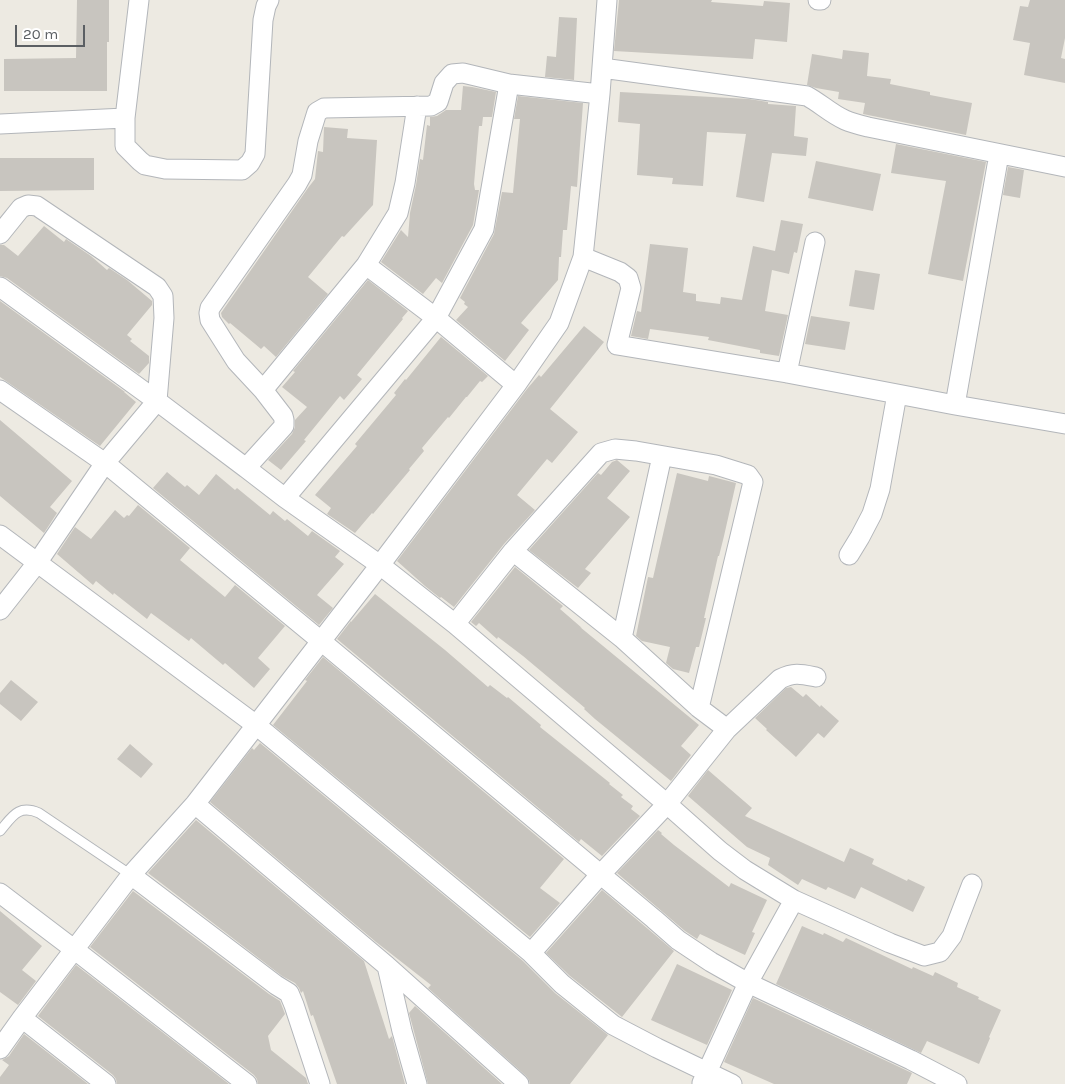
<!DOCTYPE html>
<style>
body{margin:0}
#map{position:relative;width:1065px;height:1084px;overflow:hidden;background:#edeae2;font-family:Karla,sans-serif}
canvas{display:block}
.scale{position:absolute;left:15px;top:25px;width:70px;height:22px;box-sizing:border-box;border:2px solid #5b5f63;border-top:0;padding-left:6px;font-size:15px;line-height:18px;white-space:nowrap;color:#5b5f63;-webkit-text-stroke:4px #fff;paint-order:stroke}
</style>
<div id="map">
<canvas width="1065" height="1084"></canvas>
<div class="scale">20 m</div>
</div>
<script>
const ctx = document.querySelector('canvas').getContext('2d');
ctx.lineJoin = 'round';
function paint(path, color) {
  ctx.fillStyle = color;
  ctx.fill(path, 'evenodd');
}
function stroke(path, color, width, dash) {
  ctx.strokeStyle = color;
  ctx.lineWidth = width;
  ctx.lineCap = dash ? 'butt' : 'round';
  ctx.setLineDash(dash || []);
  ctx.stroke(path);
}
paint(new Path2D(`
 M77 0H109V42H107V91H4V59L76 58Z
 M619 0H712L711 2 763 6 764 1 790 3 787 42 755 39 753 59 614 51Z
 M1030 0H1065V38L1061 58 1065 59V83L1024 75 1030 43 1013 40 1020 6 1028 7Z
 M559 17 577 18 574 80 545 77 547 56 556 57Z
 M843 50 869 53 867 76 891 79 890 84 930 92V95L972 103 966 135 863 114 865 103 838 99 839 92 816 88 807 85 812 54 842 59Z
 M463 86 472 87 496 92 492 117H483L482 126H479L474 184 475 190H479L473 225 442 283 436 278 423 294 381 262 401 230 408 237 410 213 416 185 420 159 423 160 427 125 430 126V117L437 116 446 110H461Z
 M620 92 749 99 768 102V104L796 106 794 136 808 138 806 156 772 153 764 202 736 197 746 134 707 132 703 186 672 184 673 178 637 175 640 124 618 122Z
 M518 96 583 103 577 187 571 186 567 230H563L561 257H559L558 280 521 323 529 330 505 361 456 320 468 307 464 304 465 302 460 298 494 234 502 192 513 193 520 119H514Z
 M324 127 348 129 347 138 377 140 373 205 344 237 342 236 308 277 328 294 276 357 264 346 261 349 230 323 229 324 222 317 221 313 308 188 315 179 318 151 323 152Z
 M896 144 986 162 963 281 928 274 946 181 891 173Z
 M0 158H94V190L0 191Z
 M816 161 881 174 873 211 808 198Z
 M1008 167 1024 170 1020 198 1003 195Z
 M781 220 803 224 797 253 794 252 789 274 772 270 765 311 788 315 779 356 760 353V350L708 340 709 337 650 329 648 339 631 336 637 311 641 312 650 244 688 248 683 292 696 294V301L720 304 721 297 742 300 753 246 775 251Z
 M44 226 64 242 66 239 91 256 107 270 109 268 127 280 152 301V305L127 335 132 339 130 341 149 356V363L139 374 7 278 0 276V245H4L18 256Z
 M855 270 880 274 874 310 849 306Z
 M368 280 408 311 402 318 403 319 357 375 362 379 344 400 340 396 304 440 306 441 281 470 268 460 292 434 295 427V420L307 407 282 387 295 372 293 371Z
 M0 301 125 392H124L136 402 100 446 0 377Z
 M811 316 850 322 845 350 805 344Z
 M584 326 604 342 550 409 578 432 552 463 547 459 517 495 535 510 504 544 454 607 441 597 440 598 425 586 397 561 527 389 539 375 541 377Z
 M441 337 488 376 482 382 480 381 467 397H466L449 418 448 417 422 448 424 451 409 469 410 470 373 514 372 513 355 533 327 514 331 508 315 495 357 446 355 444 396 395 394 393 405 379 406 380Z
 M0 420 72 481 50 507 57 513 44 533 0 496Z
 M617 460 630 471 607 498 630 517 585 569 591 573 578 588 529 550 598 473 601 475 612 462Z
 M167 472 185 487 187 485 199 495 216 474 235 490 237 488 270 515 273 511 285 521 287 519 308 536 312 531 340 551 335 557 344 564 317 595 333 608 319 625 153 488Z
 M677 473 708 481 709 476 736 483 724 536 719 556H718L704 618H706L699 647H696L689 673 673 669 666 663 670 647 642 641 636 636 648 577 653 578Z
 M138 505 190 548 180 560 197 574 225 597 235 585 285 626 258 658 270 669 254 688 225 663 223 665 191 638 189 641 151 613 147 619 114 593 113 595 96 581 93 585 57 554 75 527 91 539 115 510 124 518 127 515 129 516Z
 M515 567 563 606 560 609 582 628 580 627 699 725 681 746 691 755 671 781 595 719 584 709 585 708 523 656 498 637 497 639 479 623 476 626 471 622Z
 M375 594 445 650 488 687 490 685 507 698 508 697 541 725 540 727 610 783 609 784 623 795 621 797 633 806 631 809 640 816 602 856 581 839 579 842 337 639 351 621V622Z
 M323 657 564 859 540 888 560 903 530 937 273 725 307 681 305 680Z
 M11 680 38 702 21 721 0 704V693Z
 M791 687 803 697 806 694 820 707 821 705 839 721 824 738 818 733 796 757 766 730 767 729 755 718 786 688Z
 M260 743 523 961 555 993 608 1035 570 1084H530L529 1080 526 1076 428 988 431 985 376 942 210 802 252 748 254 750Z
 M130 744 153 764 141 778 117 759Z
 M708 770 752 808 745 816 844 862 850 848 874 859 872 864 907 881 908 879 925 887 913 912 861 887 855 899 828 887 826 890 802 879 798 885 768 865 770 858 747 847 688 796Z
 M196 820 364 961 389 1039 392 1036 405 1084H337L313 1015 311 1016 303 991 301 993 299 988 295 983 282 976 148 873Z
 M658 830 662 833 661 834 674 845 729 887 731 883 767 900 752 932 755 933 745 955 700 934 697 939 685 931 617 873Z
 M602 890 674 951 622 1017 570 976 546 953Z
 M133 891 269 994 280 1001 285 1014 268 1036 271 1050 306 1078 308 1084H258L257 1079 254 1075 90 947Z
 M0 911 42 946 22 970 36 981 18 1005 0 992Z
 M802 926 823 935 824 933 843 942 846 938 912 969 913 967 933 976 935 972 958 983 957 987 979 997 978 999 1001 1010 989 1037 990 1038 979 1064 927 1041 921 1053 776 984Z
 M677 964 732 990 707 1045 651 1020Z
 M76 965 229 1084H117L116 1079 113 1075 38 1016Z
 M753 998 912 1073 907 1084H774L724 1062Z
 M415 1006 502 1084H428L409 1013Z
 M24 1034 88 1084H0V1077L9 1065 2 1060 9 1056Z`), '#c8c5bf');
const service = new Path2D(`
 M0 831C12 817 18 804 39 813L131 875`);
const minor = new Path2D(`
 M139 0 125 118V146L140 161 145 165 165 169 242 170 250 163 255 154 263 20 266 6 269 0
 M818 0H821
 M602 68 807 96C820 103 831 114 845 120 852 123 860 125 868 127L1065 167
 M600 94 509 84 463 73 452 74 444 83 438 102 431 106 324 108 317 112 308 141 302 175 297 184 210 308 209 313 210 320 236 361 263 390 283 416 284 420V426L246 468 285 498 380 565 455 624 667 804 720 851 745 870 794 900 890 943 924 956 940 952 952 936 972 884
 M0 124 125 118
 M0 234 21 208 28 205 37 206 157 287 163 296 164 318 157 401 105 463 37 563 0 610
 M583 257 620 272 628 278 631 288 617 345 787 373 955 405 1065 424
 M366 265 436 318 516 385
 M0 287 157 401 246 468
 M787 373 815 242
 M0 390 105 463 321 641 654 919 678 940 711 962 748 983 911 1060 957 1084
 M263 390 366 265 398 213 405 183 417 106
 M955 405 999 154
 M285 498 436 318 484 229 509 84
 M0 535 256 725 531 953 562 984 613 1025 657 1048 732 1084
 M849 555 860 537 872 514 880 489 897 394
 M455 624 513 551
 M622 638 662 456
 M727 729 780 679C794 672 801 674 816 677
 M195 804 387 966 519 1084
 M131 875 276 985 289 993 294 1005 320 1084
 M0 893 75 950 247 1084
 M531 953 600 875 667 804 727 729 699 708 753 482 748 475 716 465 636 451 615 449 601 453 513 551 622 638 699 708
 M387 966 402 1031 417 1084
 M22 1018 106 1084
 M0 1049 22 1018 131 875 195 804 380 565 516 385 559 323 583 257 600 94 607 0
 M702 1083 748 983 794 900`);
stroke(service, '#b3b6ba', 11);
stroke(minor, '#b3b6ba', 21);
stroke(service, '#fff', 9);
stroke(minor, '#fff', 19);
</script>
